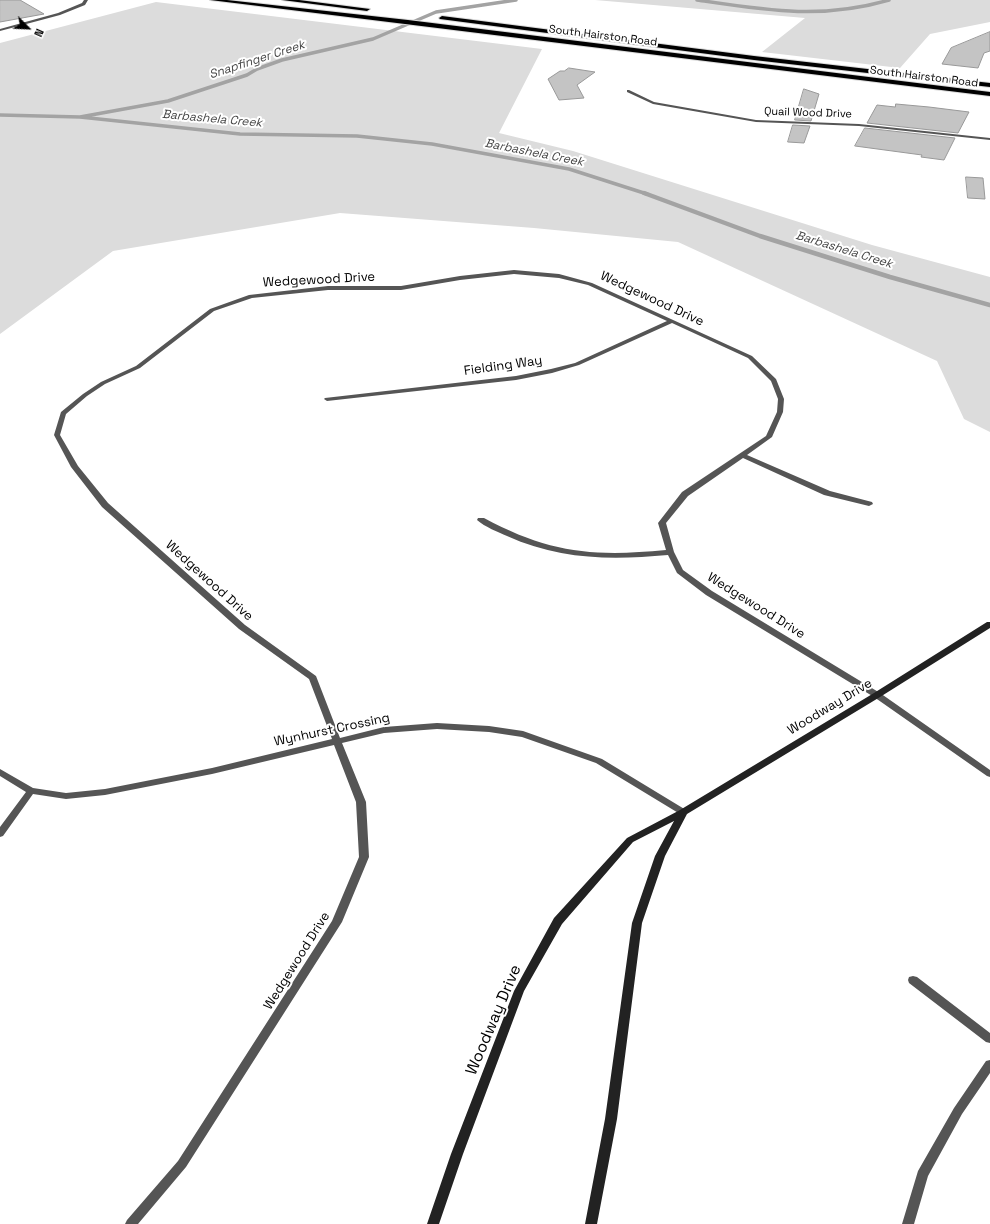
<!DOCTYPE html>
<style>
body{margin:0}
#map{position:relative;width:990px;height:1224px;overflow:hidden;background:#fff;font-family:"Space Grotesk",sans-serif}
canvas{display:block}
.north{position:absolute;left:8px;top:8px;width:40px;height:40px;-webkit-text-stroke:3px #fff;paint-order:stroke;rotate:114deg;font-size:11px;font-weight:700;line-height:16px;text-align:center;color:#000}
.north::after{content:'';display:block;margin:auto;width:14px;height:18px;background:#000;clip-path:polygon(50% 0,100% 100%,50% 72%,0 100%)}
</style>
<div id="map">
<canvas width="990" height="1224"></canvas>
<div class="north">N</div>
</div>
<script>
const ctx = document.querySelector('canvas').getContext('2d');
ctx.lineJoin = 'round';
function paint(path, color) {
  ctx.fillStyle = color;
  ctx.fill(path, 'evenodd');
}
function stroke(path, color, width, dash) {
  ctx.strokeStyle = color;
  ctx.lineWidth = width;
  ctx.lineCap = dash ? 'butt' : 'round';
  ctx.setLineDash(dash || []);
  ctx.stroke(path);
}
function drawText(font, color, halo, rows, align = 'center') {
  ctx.font = font + ' "Space Grotesk",sans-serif';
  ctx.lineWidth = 4;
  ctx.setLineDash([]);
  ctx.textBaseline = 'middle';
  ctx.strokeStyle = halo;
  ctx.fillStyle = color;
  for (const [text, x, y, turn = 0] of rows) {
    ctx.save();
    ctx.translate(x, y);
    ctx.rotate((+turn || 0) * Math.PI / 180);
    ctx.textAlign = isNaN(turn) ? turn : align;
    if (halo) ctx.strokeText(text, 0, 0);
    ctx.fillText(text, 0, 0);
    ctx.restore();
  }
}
paint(new Path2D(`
 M595 0H990V22L930 34 900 68 762 52 805 18Z
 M156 2 542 49 499 133 573 151 872 245 990 277V432L964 419 937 361 678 242 534 228 340 213 113 251 0 334V43Z`), '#dcdcdc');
stroke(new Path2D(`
 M697 0C765 10 821 20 889 0
 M0 115 80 117 168 101 247 75 257 69 282 60 373 39 436 12 516 0
 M80 117 240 134 357 136 432 144 569 169 647 194`), '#a3a3a3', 3.5);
stroke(new Path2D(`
 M644 193 760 236 890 277 990 305`), '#a3a3a3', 4.5);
const building = new Path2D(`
 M0 0H20L44 14 0 22Z
 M990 32V51L984 53 978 68 942 64 951 48Z
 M569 68 595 72 577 85 584 98 559 100 548 79 560 71H564Z
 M804 89 819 94 811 121 795 120Z
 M896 104 929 107 969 112 958 133 867 123 877 105 895 107Z
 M793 125 810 126 804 143 788 142Z
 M865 128 955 138 944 160 921 157 922 155 855 146Z
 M966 177 983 178 985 199 968 198Z`);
paint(building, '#c4c4c4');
stroke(building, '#999', 1);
const primary = new Path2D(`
 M210 0H227L408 20 990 92V96Z
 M282 0H299L370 9 367 11Z
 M442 16 754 56 990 83V87L754 60 440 19 439 18Z`);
stroke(primary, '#dbdbdb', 2);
paint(new Path2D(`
 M84 0H88L85 5 60 15 0 31V29L58 13 82 3Z`), '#555');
paint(new Path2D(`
 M629 90 654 102 756 120 859 124 990 138V140L859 126 756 122 653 104 627 92V90Z
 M514 270 559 274 592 283 752 356 776 379 784 399 783 412 772 437 747 455 830 491 872 502 873 504 869 506 824 495 743 458 688 496 666 523 674 552 683 570 712 591 880 693 990 770V777L987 776 874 697 706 595 677 573 668 555C611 560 560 560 507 536 498 532 485 527 477 520L478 518H484C549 553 593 557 666 550L658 523 682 492 766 436 777 412 778 399 771 381 748 358 672 323 579 365 552 373 516 380 327 401 324 399 325 398 516 376 551 369 575 363 667 321 588 285 559 278 514 274 460 280 401 290H328L252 298 214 311 140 368 105 384 87 396 66 414 60 435 78 466 108 503 245 625 316 676 340 738 384 727 437 723 489 726 523 731 602 759 686 810 688 812 686 814H680L596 763 522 737 489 732 437 729 384 733 342 743 366 802 369 857 342 922 186 1167 138 1224H125L127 1220 178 1161 332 921 359 857 356 802 334 745 212 774 105 795 66 799 33 794 3 836 0 837V827L26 792 0 776V769L33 788 66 793 105 789 212 768 332 739 309 679 239 629 102 507 71 467 54 435 61 412 83 394 101 382 136 366 210 309 249 295 328 286H401L460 276Z
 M913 976 917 977 990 1033V1043L986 1042 909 983 908 980 909 977Z
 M990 1060V1073L962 1114 928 1176 914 1224H902L918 1171 954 1108 986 1061Z`), '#555');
paint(new Path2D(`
 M987 622H990V628L880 697 687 814 665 856 642 923 617 1119 597 1224H585L605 1119 632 923 655 856 674 821 633 842 562 924 524 991 463 1154 439 1224H427L451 1154 514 991 554 918 627 838 680 810 874 693Z`), '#222');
paint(primary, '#000');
drawText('11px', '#000', '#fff', [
 ["South Hairston Road",603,36,7],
 ["South Hairston Road",924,77,7],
 ["Quail Wood Drive",808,113,2]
]);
drawText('italic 12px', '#444', '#fff', [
 ["Snapfinger Creek",257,60,-18],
 ["Barbashela Creek",212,119,5],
 ["Barbashela Creek",534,153,11],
 ["Barbashela Creek",844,250,17]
]);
drawText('13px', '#000', '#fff', [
 ["Wedgewood Drive",319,280,-3],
 ["Wedgewood Drive",652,299,25],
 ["Fielding Way",503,366,-8],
 ["Wedgewood Drive",209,581,42],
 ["Wedgewood Drive",756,606,32],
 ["Woodway Drive",830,707,-31],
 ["Wynhurst Crossing",332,730,-12],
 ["Wedgewood Drive",297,961,-58]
]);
drawText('16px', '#000', '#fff', [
 ["Woodway Drive",494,1020,-67]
]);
</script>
